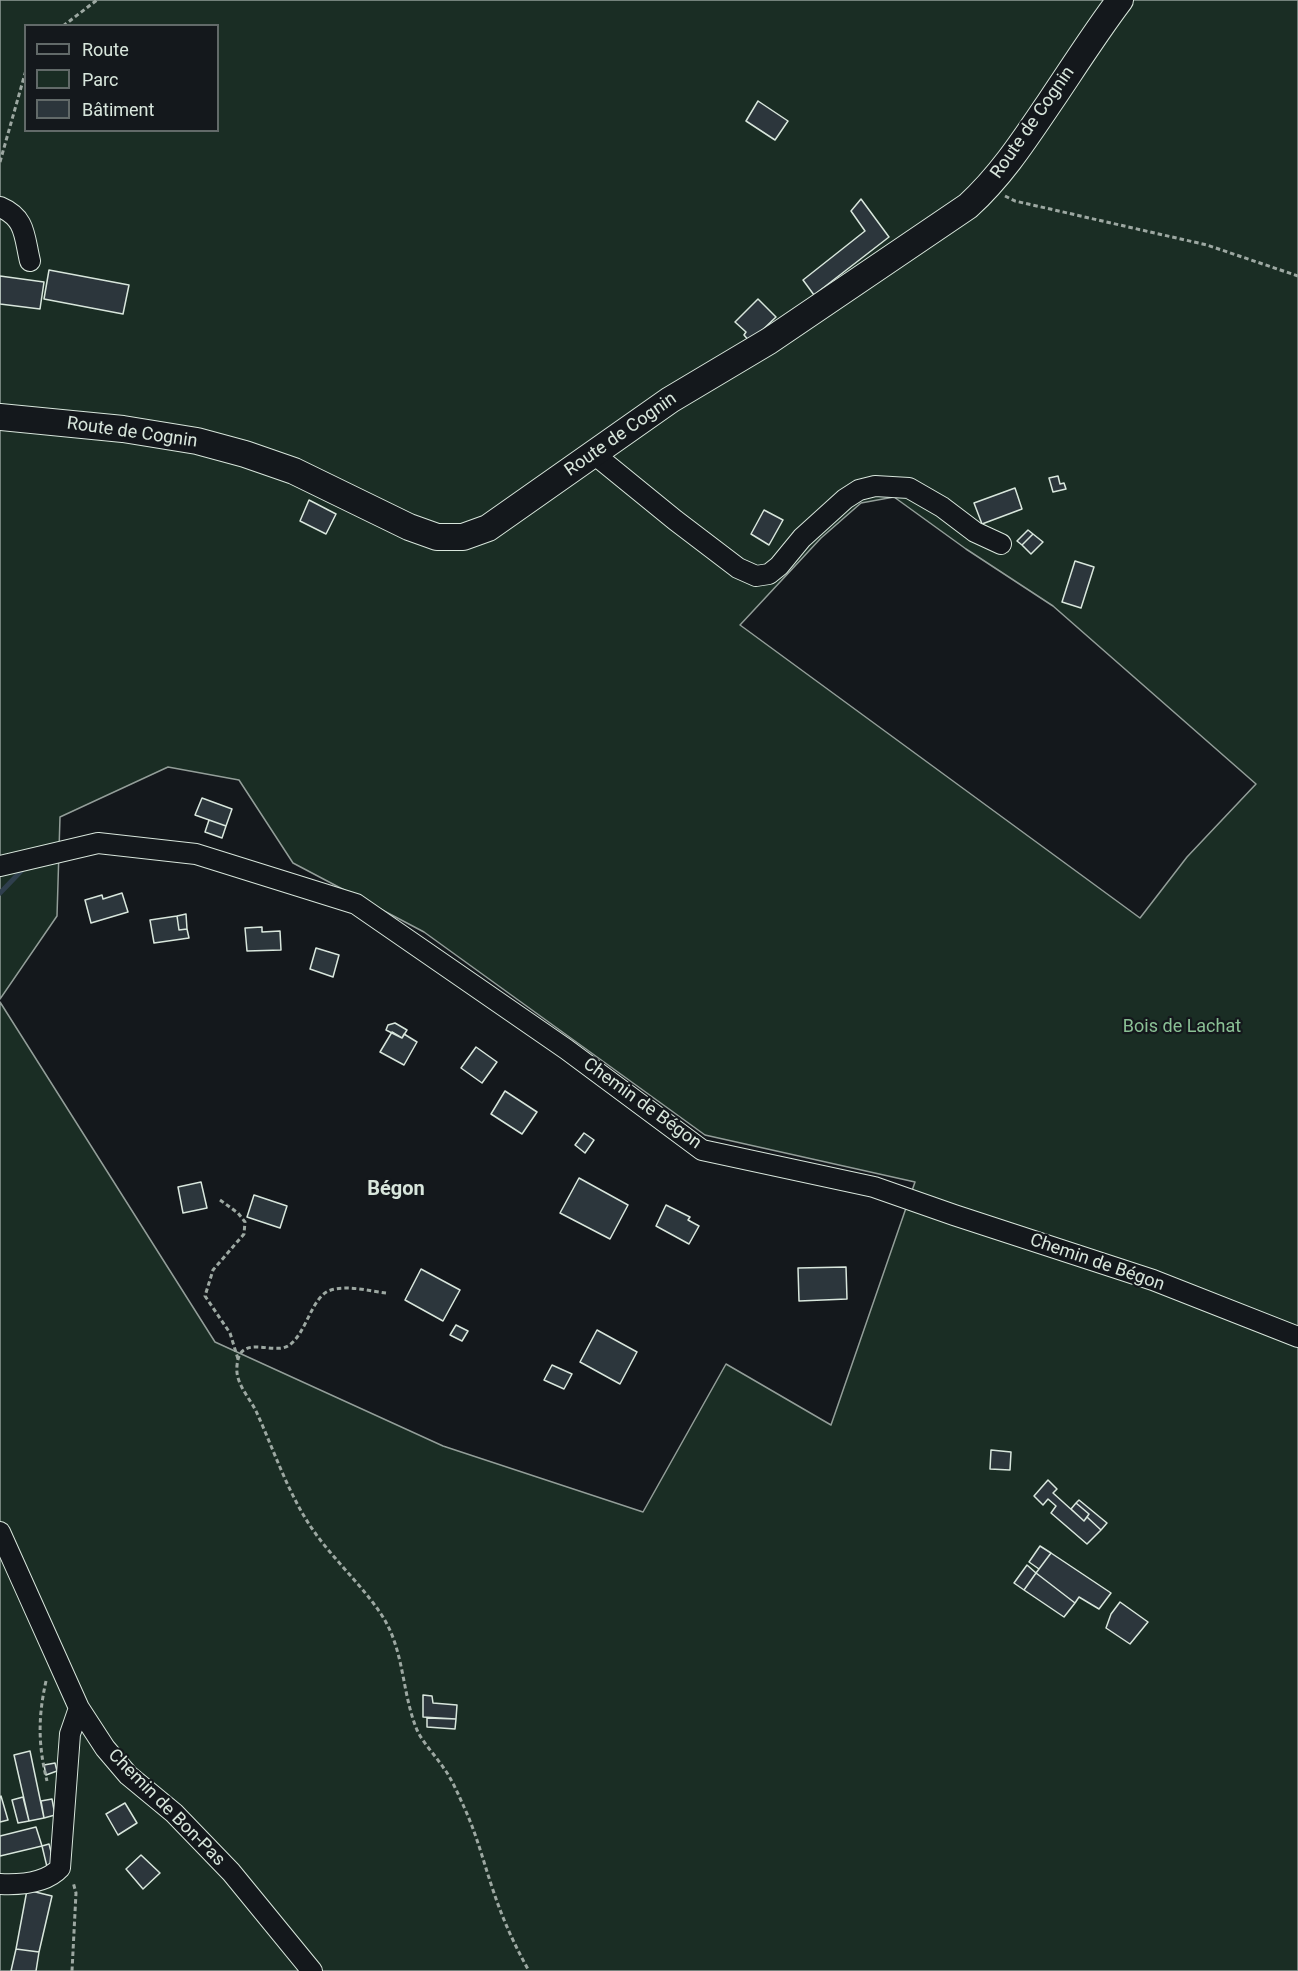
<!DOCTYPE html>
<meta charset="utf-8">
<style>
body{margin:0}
#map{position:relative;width:1298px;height:1971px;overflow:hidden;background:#14181c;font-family:Roboto,sans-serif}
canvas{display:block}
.legend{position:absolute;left:24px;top:24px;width:195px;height:108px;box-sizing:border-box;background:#14181c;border:2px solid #626a69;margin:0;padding:8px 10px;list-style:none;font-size:18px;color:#d8e6dc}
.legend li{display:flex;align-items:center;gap:12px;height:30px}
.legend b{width:30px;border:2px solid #626a69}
</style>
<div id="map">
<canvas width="1298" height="1971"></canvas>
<ul class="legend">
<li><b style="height:8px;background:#14181c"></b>Route</li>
<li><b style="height:16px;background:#1a2d24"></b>Parc</li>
<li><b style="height:16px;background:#2c363c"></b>Bâtiment</li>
</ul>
</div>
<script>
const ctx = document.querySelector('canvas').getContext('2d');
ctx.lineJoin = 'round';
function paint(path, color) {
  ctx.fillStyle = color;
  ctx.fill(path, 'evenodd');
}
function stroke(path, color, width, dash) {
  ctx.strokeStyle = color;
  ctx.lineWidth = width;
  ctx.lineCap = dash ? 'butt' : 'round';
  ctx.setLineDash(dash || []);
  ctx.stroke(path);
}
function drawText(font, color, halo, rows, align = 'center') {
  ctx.font = font + ' Roboto,sans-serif';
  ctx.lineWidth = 4.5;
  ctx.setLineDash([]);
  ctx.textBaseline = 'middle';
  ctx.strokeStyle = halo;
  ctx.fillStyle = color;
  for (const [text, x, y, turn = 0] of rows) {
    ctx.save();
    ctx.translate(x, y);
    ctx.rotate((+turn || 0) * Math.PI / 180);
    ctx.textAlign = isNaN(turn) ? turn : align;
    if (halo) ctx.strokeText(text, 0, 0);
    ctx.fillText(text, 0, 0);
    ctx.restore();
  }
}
const green = new Path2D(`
 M0 0H1298V1971H0V1002L215 1342 443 1446 643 1512 726 1364 831 1425 915 1182 705 1135 424 932 293 863 239 780 168 767 60 817 57 916 0 999ZM26 26H218V130H26ZM894 497 966 549 1053 606 1256 784 1187 857 1140 918 740 625 821 538 861 503Z`);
paint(green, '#1a2d24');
stroke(green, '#939e99', 1.5);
stroke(new Path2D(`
 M0 893 26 866`), '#2f3f4d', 5);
const building = new Path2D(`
 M758 101 788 121 775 140 746 121Z
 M861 199 889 237 814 295 803 280 865 231 851 211Z
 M49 270 129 285 123 314 44 299Z
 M0 276 44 282 40 309 0 304Z
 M758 299 776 317 750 342 744 335 746 332 735 322Z
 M1058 476 1060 484 1064 483 1066 489 1053 492 1049 478Z
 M1015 488 1022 509 982 524 974 503Z
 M309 500 336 514 326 534 300 521Z
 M764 510 783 520 769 545 751 534Z
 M1028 530 1033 534 1022 545 1017 541Z
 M1033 534 1043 542 1031 554 1022 545Z
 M1075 561 1094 567 1081 608 1062 602Z
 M202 798 232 809 226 826 195 815Z
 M209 820 226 826 222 838 205 832Z
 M122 893 128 912 91 923 85 900 102 895 103 899Z
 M186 914 187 929 179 930 177 916Z
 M177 916 179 930 187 929 189 938 154 943 150 920Z
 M262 927V932L280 931 281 950 247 951 245 928Z
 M316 948 339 955 333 977 310 969Z
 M395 1023 407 1030 402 1038 386 1030 388 1025Z
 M392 1032 402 1038 404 1034 417 1042 404 1065 380 1052Z
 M476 1047 497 1062 482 1083 461 1068Z
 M505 1091 537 1112 522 1134 491 1114Z
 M584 1133 594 1140 585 1153 575 1145Z
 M579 1178 628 1205 610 1239 560 1213Z
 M201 1182 207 1208 183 1213 178 1187Z
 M254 1195 287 1206 280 1228 247 1217Z
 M666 1205 690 1217 688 1220 699 1226 689 1244 656 1226Z
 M846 1267 847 1299 799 1301 798 1268Z
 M421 1269 460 1290 443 1321 405 1300Z
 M456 1325 468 1331 462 1341 450 1335Z
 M597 1330 637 1352 620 1384 580 1362Z
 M552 1365 572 1374 564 1389 544 1380Z
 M991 1450 1011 1452 1010 1470 990 1469Z
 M1048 1480 1057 1489 1053 1493 1084 1521 1087 1517 1101 1530 1087 1544 1051 1513 1056 1506 1048 1499 1043 1505 1034 1496Z
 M1079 1500 1107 1523 1101 1530 1087 1517 1089 1514 1076 1503Z
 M1076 1503 1089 1514 1084 1521 1071 1509Z
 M1040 1546 1051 1553 1039 1569 1029 1562Z
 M1051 1553 1111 1593 1099 1609 1079 1597 1075 1603 1036 1573Z
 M1027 1565 1036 1573 1024 1590 1014 1583Z
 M1036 1573 1075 1603 1064 1617 1024 1590Z
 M1120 1602 1148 1622 1130 1644 1106 1628 1111 1614Z
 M423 1695 432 1696 433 1703 457 1705 456 1719 423 1717Z
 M427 1718 456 1719 455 1729 427 1727Z
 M30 1751 44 1818 29 1821 14 1755Z
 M55 1763 57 1771 46 1775 44 1765Z
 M1 1796 8 1820 0 1822V1797Z
 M23 1797 29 1821 18 1823 12 1800Z
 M52 1799 55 1815 44 1818 41 1801Z
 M125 1803 137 1823 118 1835 106 1814Z
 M36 1827 42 1846 0 1856V1836Z
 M49 1844 54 1863 48 1871 42 1846Z
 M141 1855 160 1873 143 1889 126 1869Z
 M27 1890 52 1896 39 1952 16 1949Z
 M16 1949 39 1952 36 1971H11Z`);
paint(building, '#2c363c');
stroke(building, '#d8e6dc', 1.5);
const minor = new Path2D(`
 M0 207C26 218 24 236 30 261
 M594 454 675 520 738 568 756 576 769 574 779 566 802 538 845 499 859 490 875 486 909 488 942 507 975 532 1001 544
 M0 866 98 843 196 854 356 904 566 1049 702 1150 874 1187 954 1215 1153 1280 1298 1337
 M0 1532 79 1708 105 1748 128 1775 174 1813 231 1872 312 1971
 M0 1884C20 1885 46 1883 60 1868L70 1734 79 1708`);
const major = new Path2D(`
 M0 417 123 429 197 441 245 454 294 471 409 527 437 537H463L488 528 670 400 769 341 968 206C1001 176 1025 139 1050 102 1073 68 1095 33 1120 0`);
stroke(minor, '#d8e6dc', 22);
stroke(major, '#d8e6dc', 28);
stroke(new Path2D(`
 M63 26 97 0
 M0 162 26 70
 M1005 196 1015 201 1207 245 1298 276
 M220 1200 238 1213 245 1222 244 1234 213 1270 205 1296 230 1333 238 1359
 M386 1293C369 1291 348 1285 331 1290 311 1296 307 1334 288 1346 272 1355 239 1333 237 1366 235 1383 249 1397 256 1411 274 1450 288 1494 313 1530 333 1559 361 1584 381 1614 405 1650 401 1691 417 1730 423 1743 435 1755 443 1767 452 1779 458 1794 464 1807 477 1835 484 1864 494 1893 503 1920 515 1946 529 1971
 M46 1681C38 1717 38 1745 47 1781
 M72 1971 76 1893 73 1882`), '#9da8a2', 3, [4.5, 3]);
stroke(minor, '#14181c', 20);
stroke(major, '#14181c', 26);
drawText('18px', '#d8e6dc', '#14181c', [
 ["Route de Cognin",1033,123,-55],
 ["Route de Cognin",132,433,8],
 ["Route de Cognin",621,435,-35],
 ["Chemin de Bégon",642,1104,36],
 ["Chemin de Bégon",1097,1263,19],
 ["Chemin de Bon-Pas",166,1808,45]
]);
drawText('18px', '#8ac095', '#14181c', [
 ["Bois de Lachat",1182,1027]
]);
drawText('bold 20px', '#d8e6dc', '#14181c', [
 ["Bégon",396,1190]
]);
</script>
